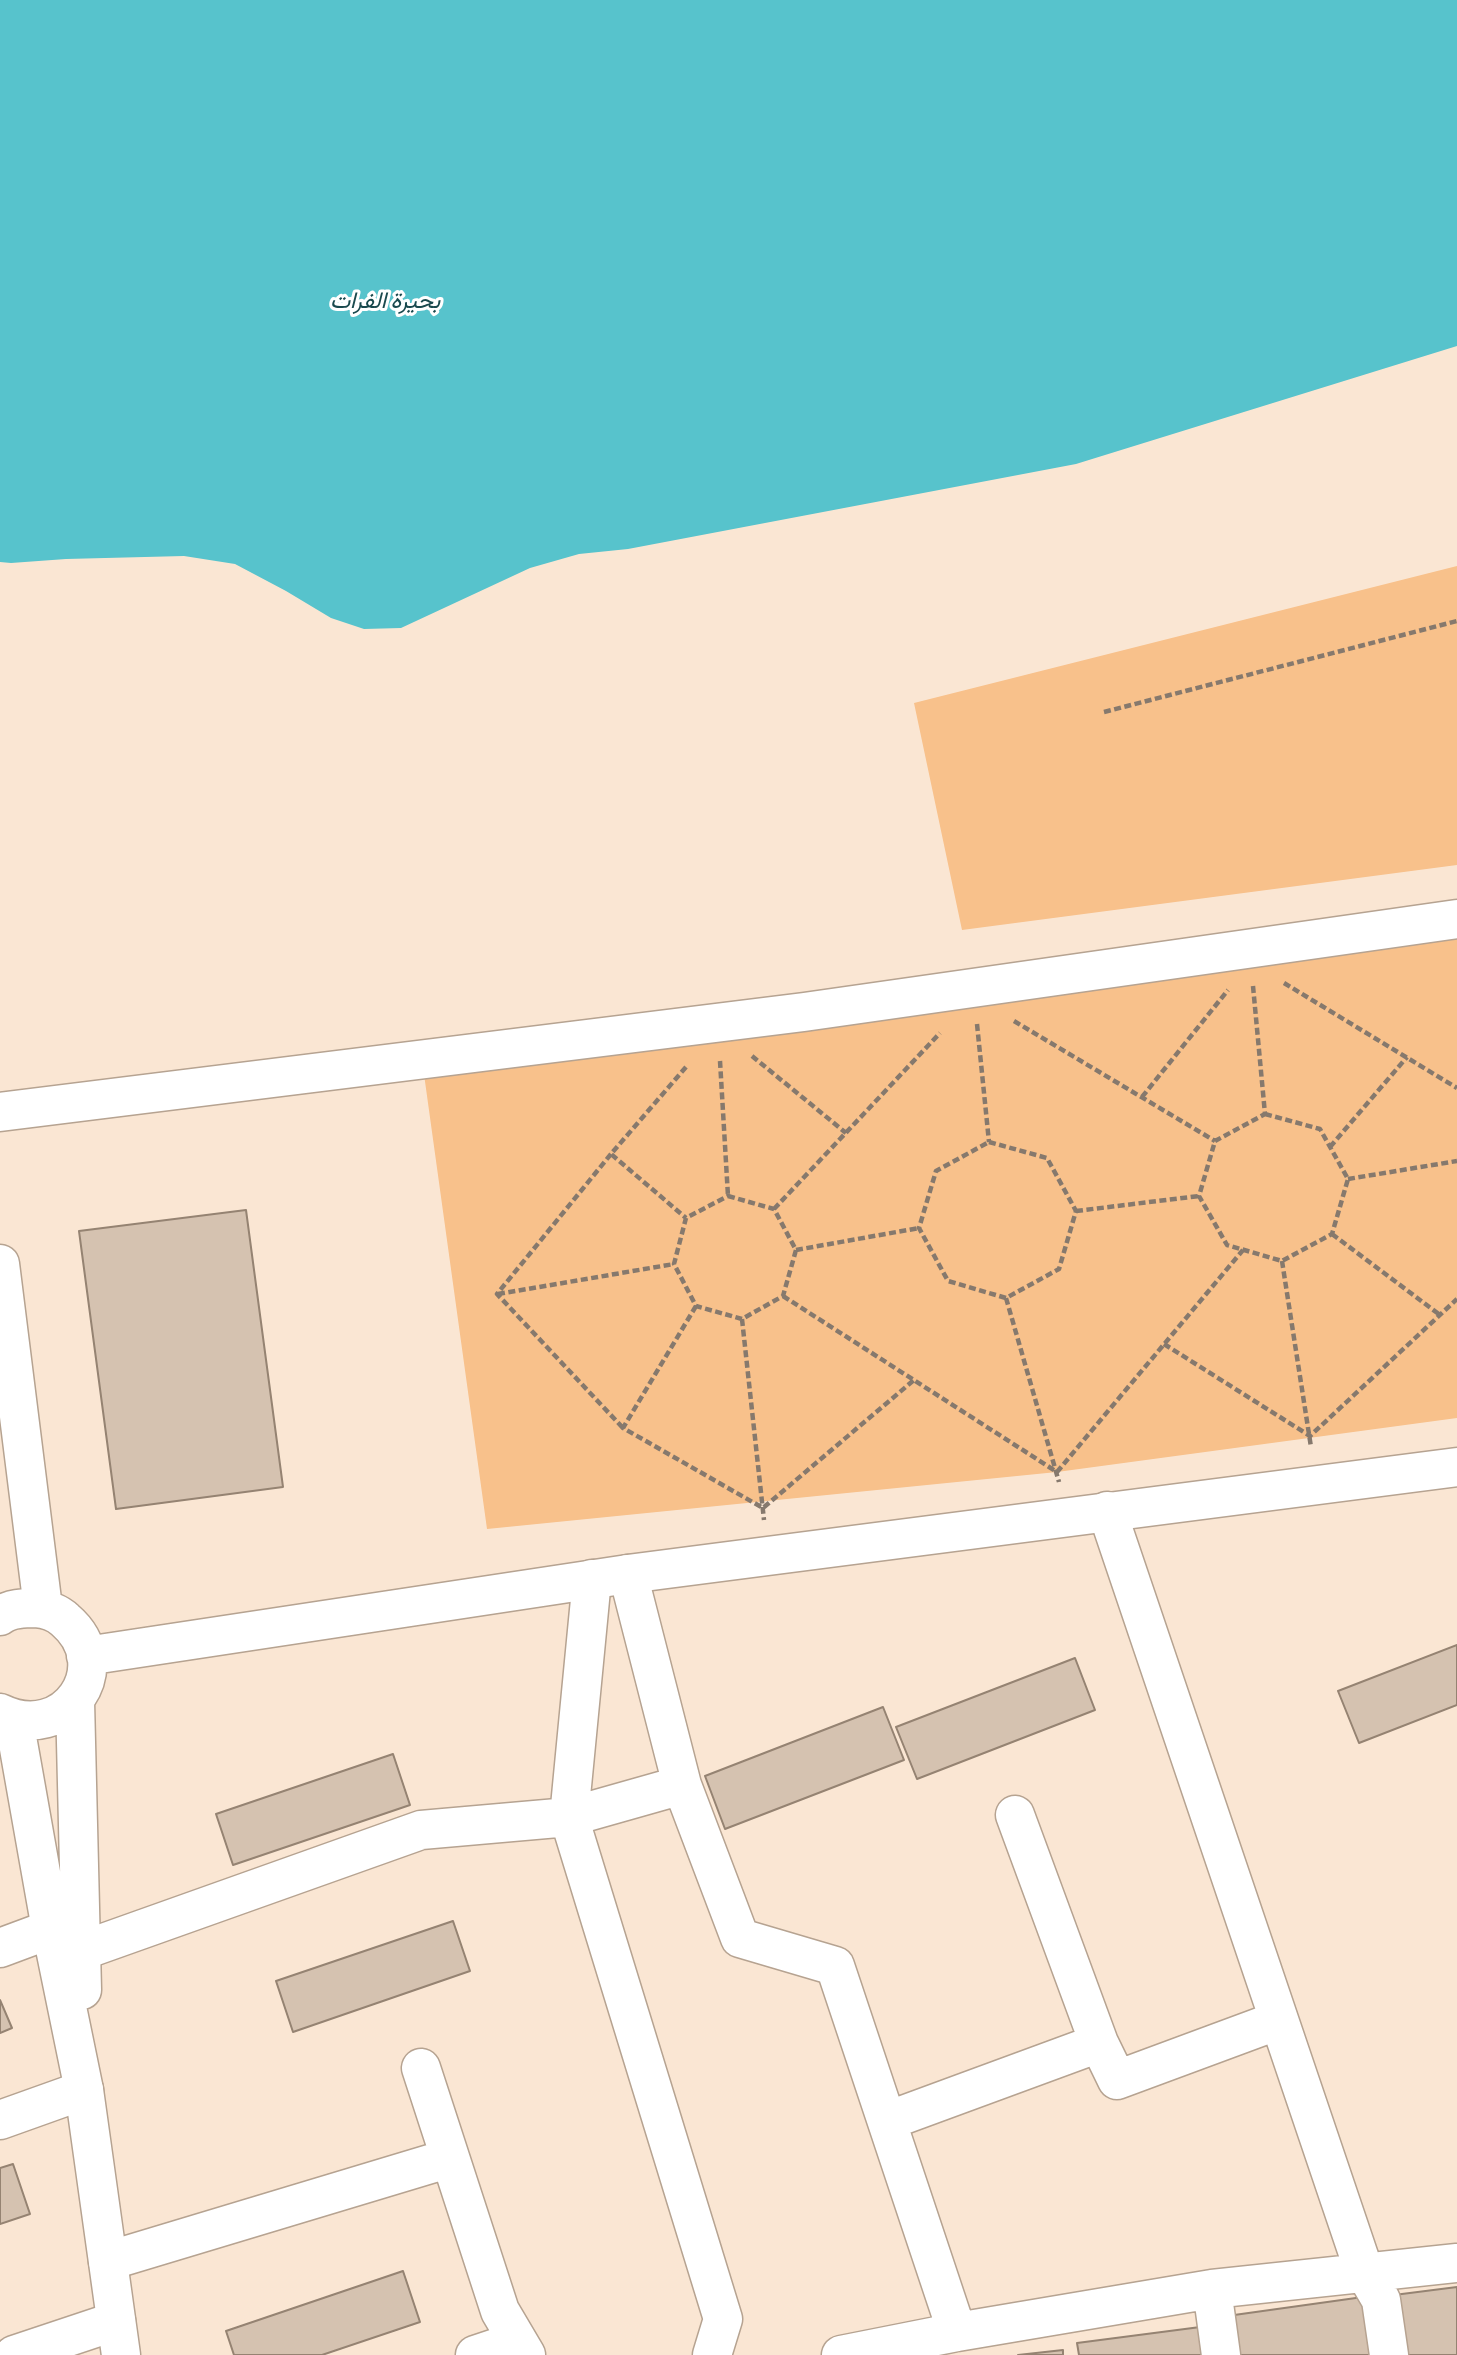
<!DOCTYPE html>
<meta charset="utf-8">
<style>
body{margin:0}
canvas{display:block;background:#fae6d3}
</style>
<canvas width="1457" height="2355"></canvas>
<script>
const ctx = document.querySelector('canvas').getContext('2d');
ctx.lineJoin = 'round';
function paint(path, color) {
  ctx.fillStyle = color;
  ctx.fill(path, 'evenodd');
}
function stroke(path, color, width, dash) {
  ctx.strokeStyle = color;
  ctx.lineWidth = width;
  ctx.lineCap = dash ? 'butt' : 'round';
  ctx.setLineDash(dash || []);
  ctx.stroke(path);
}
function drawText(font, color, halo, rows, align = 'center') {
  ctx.font = font + ' Bitter,Vazirmatn,serif';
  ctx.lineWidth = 6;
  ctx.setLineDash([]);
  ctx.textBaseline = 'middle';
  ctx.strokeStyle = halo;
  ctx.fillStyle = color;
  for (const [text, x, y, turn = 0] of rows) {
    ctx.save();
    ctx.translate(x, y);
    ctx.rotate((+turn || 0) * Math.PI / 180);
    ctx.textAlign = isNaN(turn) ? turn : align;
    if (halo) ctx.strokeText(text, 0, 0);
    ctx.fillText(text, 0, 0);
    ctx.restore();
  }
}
paint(new Path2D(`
 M1457 566V865L962 930 914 703Z
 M1457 936V1418L1057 1472 487 1529 423 1067Z`), '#f8c18b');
paint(new Path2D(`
 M0 0H1457V346L1076 464 628 549 579 554 530 568 401 628 364 629 331 618 286 591 235 564 184 556 66 559 11 563 0 562Z`), '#57c3cc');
const building = new Path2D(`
 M246 1210 283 1487 116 1509 79 1231Z
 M1457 1645V1705L1359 1743 1338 1691Z
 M1075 1658 1095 1710 917 1779 896 1727Z
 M883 1707 904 1760 725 1829 705 1776Z
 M393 1754 410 1805 233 1865 216 1814Z
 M453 1921 470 1971 293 2032 276 1981Z
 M0 2000 12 2028 0 2033Z
 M13 2164 30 2214 0 2224V2168Z
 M403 2271 420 2322 322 2355H234L226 2331Z
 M1457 2287V2355H1401L1394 2295Z
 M1363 2297 1371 2355H1232L1227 2316Z
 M1208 2326 1212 2355H1079L1077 2343Z
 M1063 2350V2355H1018Z`);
paint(building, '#d5c2b0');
stroke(building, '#958372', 2);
const street = new Path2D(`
 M1107 1511 1364 2271 1381 2300 1389 2355
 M628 1574 682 1785 740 1938 835 1966 957 2332
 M682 1785 569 1817 723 2319 712 2355
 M1015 1815 1099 2043
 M0 1948 51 1929
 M81 1951 421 1830 569 1817 592 1579
 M421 2068 500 2311 526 2355
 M0 2120 84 2090
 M887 2121 1099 2043 1117 2080 1279 2020
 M108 2261 450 2158
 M1212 2289 1221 2355
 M14 2355 116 2321
 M475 2355 517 2341
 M841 2355 957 2332 1212 2289 1457 2263`);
const secondary = new Path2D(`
 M0 1112 804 1012 1457 919
 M0 1264 43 1608
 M0 1616C10 1608 24 1608 36 1608 46 1609 58 1613 65 1620 119 1666 66 1745 0 1713
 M86 1656 628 1574 1457 1467
 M75 1701 82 1990
 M14 1720 51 1929 84 2090 121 2355`);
stroke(street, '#b6a391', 41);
stroke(secondary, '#b6a391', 41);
stroke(new Path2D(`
 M1104 712 1457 621
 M1284 983 1457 1088
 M1253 986 1265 1114
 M1014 1021 1215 1141
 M977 1024 989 1142
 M752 1056 846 1133
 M720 1061 728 1196
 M686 1067 611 1154 686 1218
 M1142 1097 1228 990
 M1265 1114 1320 1129 1348 1179 1332 1234 1282 1261 1227 1245 1199 1196 1215 1141Z
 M989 1142 1047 1158 1076 1211 1059 1269 1006 1298 948 1281 919 1228 936 1171Z
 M1330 1147 1407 1057
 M611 1154 497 1294 623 1428
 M1348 1179 1457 1161
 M728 1196 774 1209 796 1250 783 1296 742 1319 696 1306 674 1264 686 1218Z
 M774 1209 940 1033
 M1076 1211 1199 1196
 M1332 1234 1440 1315
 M796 1250 919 1228
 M1282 1261 1311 1447
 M498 1294 674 1264
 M783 1296 1057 1472 1243 1250
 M1006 1298 1059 1482
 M696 1306 623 1428 763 1508 914 1380
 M742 1319 764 1520
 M1164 1344 1310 1436 1457 1299`), '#86796d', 4.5, [7, 3.5]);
stroke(street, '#fff', 38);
stroke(secondary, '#fff', 38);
drawText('italic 23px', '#19494e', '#fff', [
 ["بحيرة الفرات",385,302]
]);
</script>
